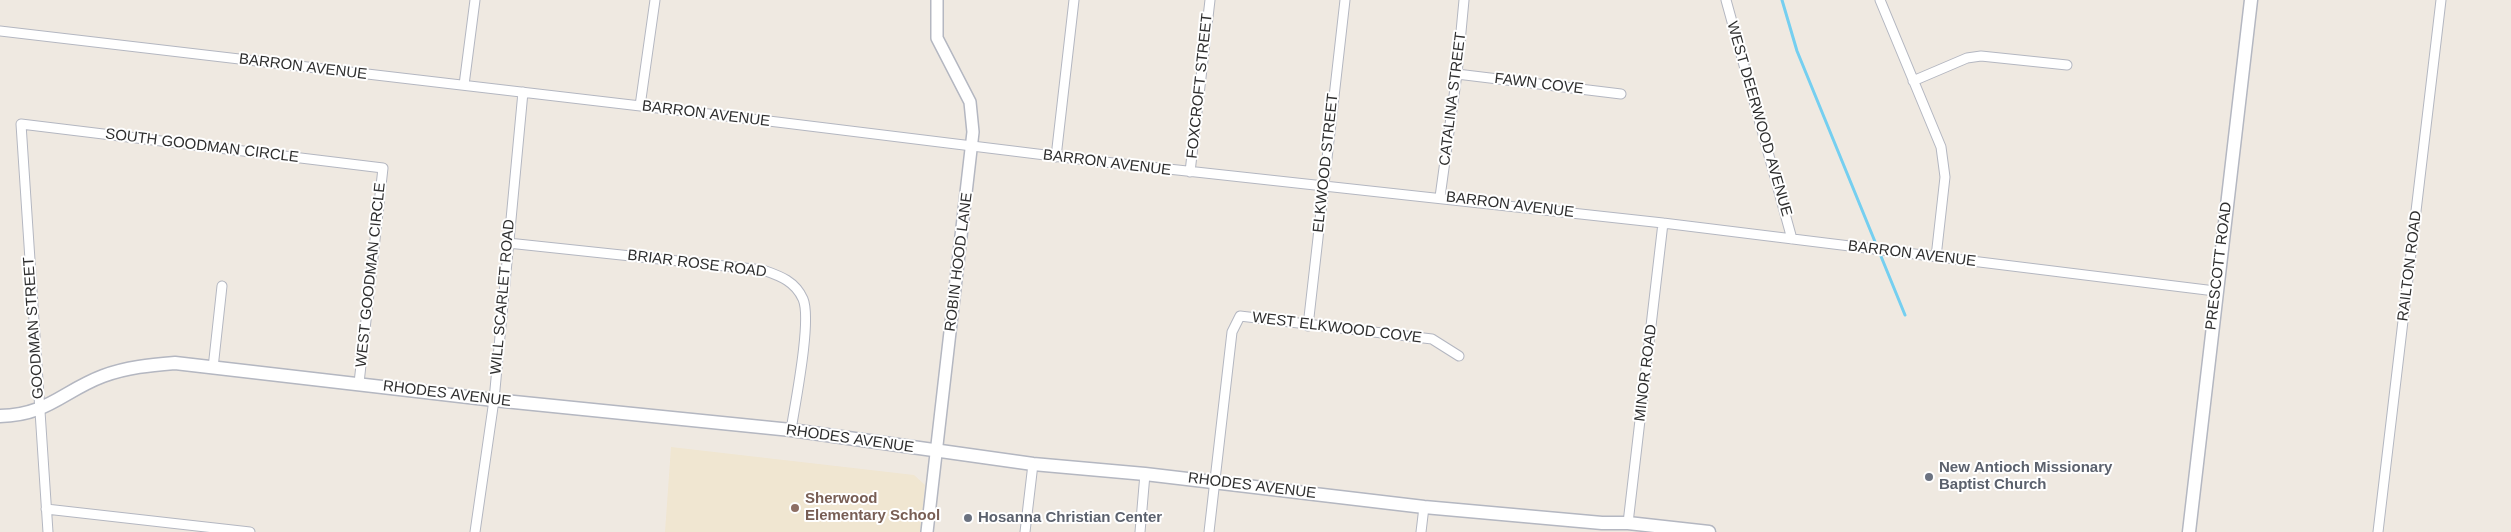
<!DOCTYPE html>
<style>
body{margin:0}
canvas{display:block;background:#efe9e1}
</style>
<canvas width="2511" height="532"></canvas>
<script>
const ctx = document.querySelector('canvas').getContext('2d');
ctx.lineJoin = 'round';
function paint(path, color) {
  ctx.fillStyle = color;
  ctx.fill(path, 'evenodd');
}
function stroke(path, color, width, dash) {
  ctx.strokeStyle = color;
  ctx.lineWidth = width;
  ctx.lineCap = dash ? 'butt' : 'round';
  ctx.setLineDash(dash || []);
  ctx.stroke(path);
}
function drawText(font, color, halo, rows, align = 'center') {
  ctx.font = font + ' Arial,sans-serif';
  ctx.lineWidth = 4;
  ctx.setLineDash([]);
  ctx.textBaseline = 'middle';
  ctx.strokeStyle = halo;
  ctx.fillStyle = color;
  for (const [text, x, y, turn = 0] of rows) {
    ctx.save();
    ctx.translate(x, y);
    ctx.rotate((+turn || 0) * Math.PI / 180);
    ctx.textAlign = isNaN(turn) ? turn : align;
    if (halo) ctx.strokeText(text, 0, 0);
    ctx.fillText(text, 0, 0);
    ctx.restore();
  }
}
paint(new Path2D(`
 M671 447 914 475 925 485 920 532H665Z`), '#f0e6d1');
stroke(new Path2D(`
 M1782 0 1797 51 1905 315`), '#75cff0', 3);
const minor = new Path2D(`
 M1726 0 1792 239
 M1880 0 1941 147 1945 177 1936 257
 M0 31 777 122 1086 160 1663 223 2215 291
 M1457 74 1621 94
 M1913 81 1967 58 1981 56 2067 65
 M464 85 475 0
 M640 106 655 0
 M1056 157 1074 0
 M1190 172 1210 0
 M1440 197 1457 74 1464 0
 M508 243 763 270C780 276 795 281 803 299 812 320 795 404 791 430
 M1308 326 1345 0
 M213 368 222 286
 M46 509 250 532
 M1628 523 1663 223
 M48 532 21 124 383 168 359 383
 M475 532 494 400 523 92
 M1025 532 1033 464
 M1140 532 1145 474
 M1209 532 1232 332 1240 316 1432 339 1459 356
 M1421 532 1424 507
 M2378 532 2441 0`);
const tertiary = new Path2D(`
 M927 532 973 132 970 102 937 38V0`);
const secondary = new Path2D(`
 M0 416C48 415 63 391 103 376 127 367 151 365 175 363L494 400 791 430 1033 464 1145 474 1424 507 1602 523H1628L1709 532
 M2189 532 2251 0`);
stroke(minor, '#b4b7c1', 11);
stroke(tertiary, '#b4b7c1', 14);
stroke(secondary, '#b4b7c1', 15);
stroke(minor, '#fff', 9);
stroke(tertiary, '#fff', 11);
stroke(secondary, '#fff', 12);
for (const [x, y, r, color] of [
 [1929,477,5,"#6b7280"],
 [795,508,5,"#8d6e63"],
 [968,518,5,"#6b7280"]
]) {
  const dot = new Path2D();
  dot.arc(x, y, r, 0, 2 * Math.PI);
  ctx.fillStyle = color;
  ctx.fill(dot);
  stroke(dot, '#fff', 2);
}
drawText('15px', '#2e2e2e', '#fff', [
 ["BARRON AVENUE",303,67,7],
 ["FAWN COVE",1539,84,7],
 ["FOXCROFT STREET",1200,86,-84],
 ["CATALINA STREET",1453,99,-83],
 ["BARRON AVENUE",706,114,7],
 ["WEST DEERWOOD AVENUE",1759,119,74],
 ["SOUTH GOODMAN CIRCLE",202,146,7],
 ["BARRON AVENUE",1107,163,7],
 ["ELKWOOD STREET",1326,163,-84],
 ["BARRON AVENUE",1510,205,7],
 ["BARRON AVENUE",1912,254,7],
 ["ROBIN HOOD LANE",959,262,-83],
 ["BRIAR ROSE ROAD",697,264,7],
 ["PRESCOTT ROAD",2219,266,-83],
 ["RAILTON ROAD",2410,266,-83],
 ["WEST GOODMAN CIRCLE",371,275,-84],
 ["WILL SCARLET ROAD",503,297,-85],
 ["GOODMAN STREET",34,328,-94],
 ["WEST ELKWOOD COVE",1337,328,7],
 ["MINOR ROAD",1646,373,-83],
 ["RHODES AVENUE",447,394,7],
 ["RHODES AVENUE",850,439,8],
 ["RHODES AVENUE",1252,486,7]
]);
drawText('bold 15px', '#5b616d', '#fff', [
 ["New Antioch Missionary",1939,468],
 ["Baptist Church",1939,485],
 ["Hosanna Christian Center",978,518]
], 'left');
drawText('bold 15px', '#785e54', '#fff', [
 ["Sherwood",805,499],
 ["Elementary School",805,516]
], 'left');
</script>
